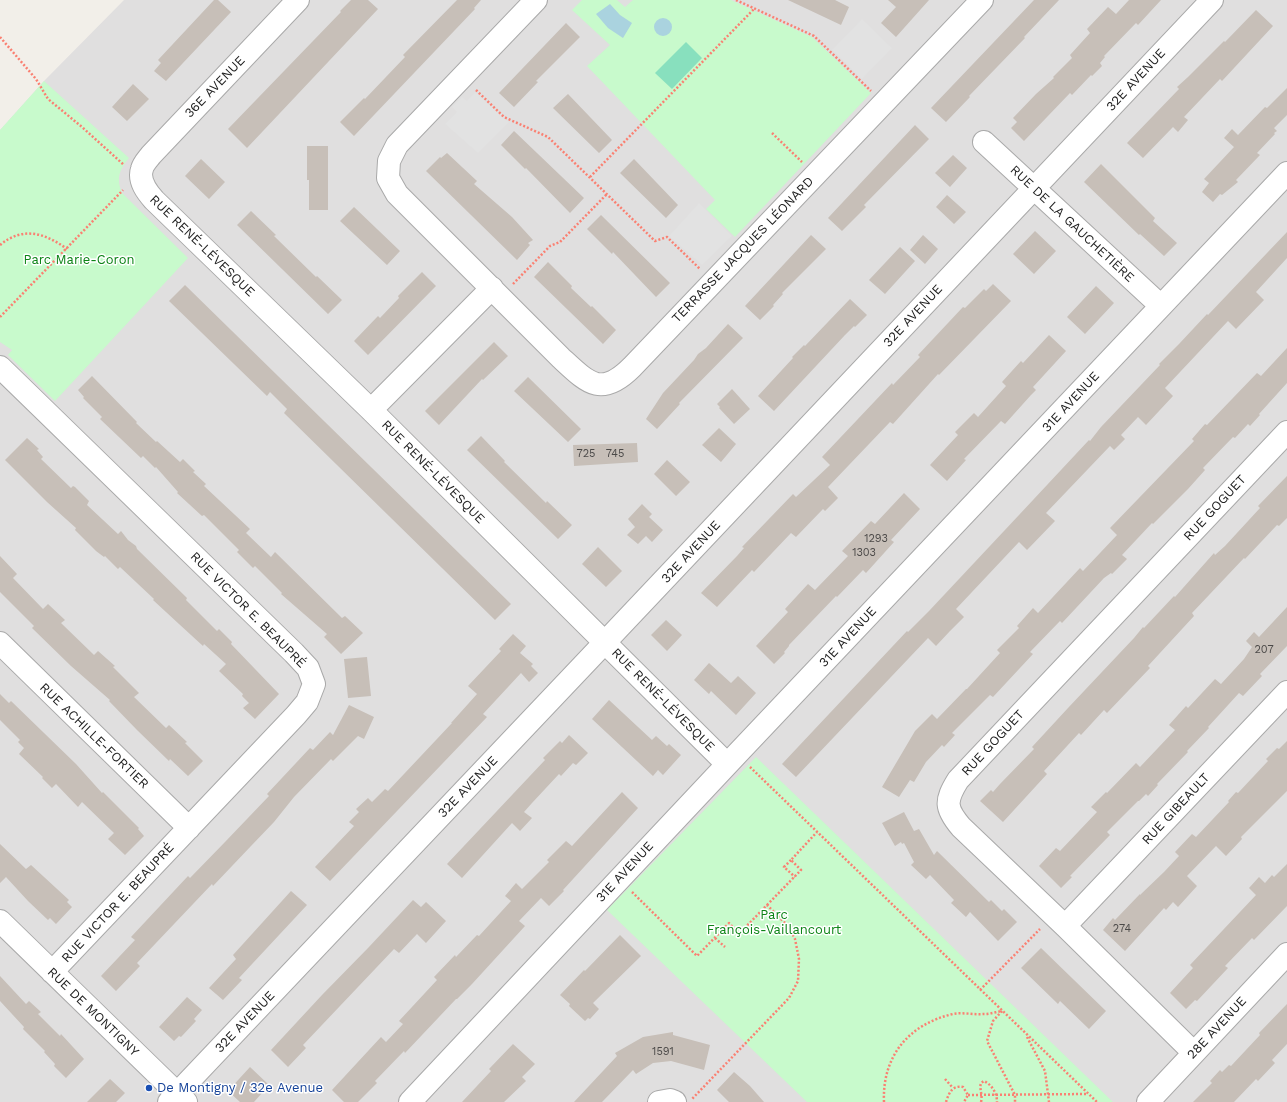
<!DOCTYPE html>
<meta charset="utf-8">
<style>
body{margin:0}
canvas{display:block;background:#f2efe9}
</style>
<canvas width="1287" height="1102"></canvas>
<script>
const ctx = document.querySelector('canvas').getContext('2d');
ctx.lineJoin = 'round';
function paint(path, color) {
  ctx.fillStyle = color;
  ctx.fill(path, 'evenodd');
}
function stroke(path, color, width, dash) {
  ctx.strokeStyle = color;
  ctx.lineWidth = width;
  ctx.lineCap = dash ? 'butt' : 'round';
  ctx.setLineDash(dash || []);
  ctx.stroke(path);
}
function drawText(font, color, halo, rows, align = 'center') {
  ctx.font = font + ' "Work Sans",sans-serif';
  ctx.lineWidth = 3;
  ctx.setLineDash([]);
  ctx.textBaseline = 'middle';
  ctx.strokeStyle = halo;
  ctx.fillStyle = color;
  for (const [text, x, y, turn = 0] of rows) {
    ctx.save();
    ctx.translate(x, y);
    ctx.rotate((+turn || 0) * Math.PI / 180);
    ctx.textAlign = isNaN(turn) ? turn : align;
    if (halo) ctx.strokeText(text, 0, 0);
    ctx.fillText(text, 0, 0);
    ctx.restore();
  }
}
paint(new Path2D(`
 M124 0H1287V1102H0V130L44 81Z`), '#e0dfdf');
paint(new Path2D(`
 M582 0H617L625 7 633 0H731L812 37 871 93 735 237 706 209 715 200 587 66 610 45 572 10Z
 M44 81 129 158C119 170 116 178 122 193L188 258 55 401 8 355 12 350 0 342V130Z
 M756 757 1113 1102H807L607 910Z`), '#c8facc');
paint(new Path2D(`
 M686 42 702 58 672 89 655 73Z`), '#88e0be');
paint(new Path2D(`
 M862 19 892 48 862 79 832 50Z
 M475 92 509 122 478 153 445 124 457 112 452 107 462 97 467 101Z
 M699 203 732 236 702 265 669 236Z`), '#e2e2e2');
paint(new Path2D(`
 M610 4 620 15 632 23 623 38 608 28 596 14Z
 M654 27a9 9 0 1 1 18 0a9 9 0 1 1-18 0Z`), '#aad3df');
paint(new Path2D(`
 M214 0H218L231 12 166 81 154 71 161 63 158 60Z
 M351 0H368L378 9 247 148 228 129 341 12 340 11Z
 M457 0H481L474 8 475 9 354 136 340 122 364 98 365 99 405 57 403 55Z
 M788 0H835L849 7 841 25Z
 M888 0H929L896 37 881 23 896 7Z
 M1034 0H1059L1024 37 1025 38 969 96 970 97 946 122 931 108Z
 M1129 0H1161L1138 25 1136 23 1104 56 1105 57 1100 63 1102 66 1092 76 1091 75 1072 95 1070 93 1024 141 1011 128 1017 122 1013 118 1036 94 1054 78 1053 77 1072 58 1070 55 1090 33 1087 29 1108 7 1116 14Z
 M1256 10 1273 26 1222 81 1220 79 1184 117 1188 120 1178 132 1173 127 1143 158 1127 143 1179 89 1177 87 1188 77 1224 41 1225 42Z
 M566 23 580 37 536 81 538 82 514 107 499 93Z
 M133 84 149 99 127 121 112 107Z
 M1287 88V115L1274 128 1277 131 1274 133 1275 134 1257 153 1260 155 1236 180 1238 182 1222 195 1220 194 1213 202 1202 192 1209 183 1204 179 1234 147 1224 138 1232 129 1238 135 1265 107 1267 108Z
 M568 94 612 140 599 153 553 108Z
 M915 125 929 139 864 205 866 207 842 231 828 218Z
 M514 131 584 198 570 213 526 168 525 169 501 145Z
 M307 146H328V210H309V180H307Z
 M447 153 477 181 474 184 512 217 533 240 528 243 530 245 517 260 426 171 440 157 441 158Z
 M953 155 967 168 950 187 935 173Z
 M201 159 225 182 209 199 185 176Z
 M634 159 678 205 666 218 620 173Z
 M1101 164 1155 218 1153 221 1177 243 1164 256 1140 234 1139 235 1084 182Z
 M947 195 966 212 954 224 936 207Z
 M354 207 400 251 387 265 340 221Z
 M251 211 276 235 274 236 316 277 317 276 342 300 328 314 237 225Z
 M601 215 670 283 656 297 613 252 612 254 587 229Z
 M1035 231 1056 251 1034 274 1013 254Z
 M1287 232V258L1256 292 1264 300 1236 329 1228 321 1165 388 1173 396 1146 425 1138 417 1121 435 1125 439 1114 450 1110 446 1046 513 1055 521 1027 550 1019 542 956 609 964 617 950 631 936 646 928 638 796 777 782 764 907 631 908 632 929 611 1019 515 1089 440 1090 441 1101 427 1160 365 1159 364 1179 344 1207 314 1208 315Z
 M811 235 826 249 782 293 783 294 773 305 774 306 760 320 745 306Z
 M923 235 938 249 925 264 910 250Z
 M900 247 915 261 885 294 869 280Z
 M548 262 572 286 571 288 591 307 592 306 616 330 603 344 534 277Z
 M422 272 436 286 368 355 354 341 378 316 380 318 399 298 398 296Z
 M993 284 1011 301 939 375 938 374 893 424 890 422 828 487 838 498 825 511 823 509 796 537 791 533 754 572 752 570 717 607 701 593 737 556 744 548 742 547 793 494 796 497 830 465 822 457 892 383 893 385 920 357 918 355 963 307 965 308 984 289 986 291Z
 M185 285 511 604 495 620 284 413 287 409 270 392 267 396 169 301Z
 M1096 286 1114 303 1085 334 1067 317Z
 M850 299 867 315 855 327 854 326 845 335 774 411 758 396 793 358 792 357 804 345 805 346Z
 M728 324 743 338 679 403 680 404 657 429 646 419 663 393 694 360 698 354 706 348Z
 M1049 335 1066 351 1033 387 1036 390 1031 395 1005 424 1001 421 964 459 966 460 947 481 930 465 958 435 955 432 974 413 978 417 1006 386 1002 382 1021 361 1023 363Z
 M494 342 508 356 483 380 482 379 439 425 425 411Z
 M1287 348V383L1259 414 1260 415 1250 426 1248 424 1235 438 1233 437 1203 468 1205 470 1188 489 1153 524 1152 523 1122 555 1127 559 1112 574 1111 573 1104 578 1062 623 1060 621 1030 652 1033 654 993 697 990 695 952 733 955 735 944 747 942 745 926 762 914 782 910 780 899 797 882 787 915 731 932 714 937 719 966 689H967L1000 653 997 650 1019 628 1017 626 1033 608 1038 613 1080 568 1083 571 1117 535 1110 528 1194 441 1192 439 1205 424 1207 425 1257 373 1261 376Z
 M92 376 137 422 136 423 156 442 157 441 180 462 183 459 195 471 193 472 206 484 204 486 250 529 246 533 271 557 275 552 342 618 345 616 363 633 341 654 324 637 327 634 281 594 282 593 255 566 253 568 237 552 239 550 204 515 202 516 177 493 178 492 156 467 155 468 143 456 141 458 100 419 102 417 83 398 84 397 78 390Z
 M528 377 581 429 568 442 514 391Z
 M732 389 750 409 734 424 719 408 720 407 717 404Z
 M719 428 736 444 721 462 702 445Z
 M481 436 505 461 504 462 546 503 547 501 572 525 558 539 467 450Z
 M27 438 39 449 37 450 43 457 41 459 71 488 73 486 75 487 89 501 87 505 118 534 121 531 128 540 136 546 137 549 187 598 186 600 217 631 219 629 232 642 231 644 279 694 255 719 243 708 249 703 242 696 243 694 219 671 226 664 204 644 203 646 179 624 153 600 154 599 120 567 118 569 105 556 104 557 96 551 75 530 76 528 47 502 5 460Z
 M637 443 638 462 574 466 573 445Z
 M667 460 690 482 676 496 654 474Z
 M1287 476V518L1279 526 1277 525 1245 559 1244 558 1192 613 1194 616 1148 666 1150 668 1107 713 1104 710 1081 735 1079 733 1044 771 1047 774 1003 822 980 801 991 790 993 792 1000 784 1034 749 1032 747 1068 708 1134 638 1143 627 1144 628 1174 596 1175 597 1214 553 1215 555 1225 546 1260 508 1258 506Z
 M904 493 920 509 891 540 894 542 866 573 863 570 837 597 836 596 789 645V646L784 652 785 653 774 664 756 646 788 612 785 609 808 584 815 590 848 556 842 551 871 521 875 524Z
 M642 504 652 514 649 517 663 530 652 542 646 536 638 544 627 535 635 527 628 519Z
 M598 547 622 571 606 587 582 564Z
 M0 556 17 574 13 578 43 609 48 604 65 620 61 623 94 655 98 651 115 666 113 667 139 693 134 697 166 728 169 725 187 742 185 743 203 761 188 776 170 759 169 761 137 730 109 701 110 700 71 666 32 628 34 626 0 592Z
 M1287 607V646L1260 674 1262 676 1243 696 1239 693 1208 727 1209 728 1187 751 1188 752 1157 784 1158 785 1148 796 1146 794 1139 801H1138L1107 832 1110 835 1070 876 1072 877 1061 888 1039 866 1056 848 1060 851 1097 812 1091 807 1106 792 1107 793 1136 763 1140 767 1175 730 1169 725 1186 706 1188 708 1215 679 1221 684 1244 659 1252 647 1246 641 1254 632 1259 637Z
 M666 620 682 635 667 651 651 635Z
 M513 634 526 646 520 653 533 664 531 666 538 673 529 682 521 673 483 714 487 717 330 881 315 867 354 826 349 822 359 812 356 809 368 798 372 802 385 789 388 791 452 723H451L477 694 468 686 501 651 499 649Z
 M367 657 371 696 348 698 344 659Z
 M709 663 731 683 738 676 756 693 736 715 711 691 709 694 694 680Z
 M0 694 9 703 11 701 76 764 102 793 103 792 139 828 138 829 144 836 125 855 108 839 114 833 82 802 78 807 56 784 52 788 42 778 43 777 19 754 24 748 18 742 20 740 0 720Z
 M609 700 652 740 656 736 667 746 669 744 681 755 663 775 658 770 653 776 592 719Z
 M349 705 374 717 364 739 358 736 333 761 331 759 294 797 274 822 251 846 213 886 212 884 137 963 140 966 116 991 101 976 135 940 131 937 188 876 190 878 225 842 269 796 267 794 310 748 313 750 330 732 333 735Z
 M569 735 588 753 576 765 573 763 561 776 559 774 532 803 524 812 532 818 520 831 512 823 462 878 447 864 545 760 543 758 560 741 562 743Z
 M1287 741V791L1241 837 1242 839 1226 856 1216 846 1187 876 1197 886 1178 907 1173 902 1166 910 1164 908 1125 951 1103 930 1113 918 1115 920 1140 894V895L1164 872 1179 856 1175 852 1192 834 1196 837 1229 802 1228 801 1236 792 1238 793 1268 761 1266 759 1277 748 1279 749Z
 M622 792 638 808 563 890 564 891 549 906 541 898 519 921 525 926 472 984 457 999H456L405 1053 404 1051 375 1081 377 1083 358 1102H344L332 1090 381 1037 386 1042 403 1024 399 1021 437 980 434 977 455 955 456 957 477 935 479 936 511 901 505 896 516 883 522 889 549 862 547 860 566 841 572 846Z
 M904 812 914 831 919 829 934 855 937 851 989 902 991 900 1002 911 1004 909 1017 922 998 941 970 912 966 917 951 903 954 900 930 875 926 879 911 865 914 862 904 843 902 844 901 842 895 846 882 823Z
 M0 844 26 869 31 865 69 900 67 902 72 907 56 924 50 918 48 920 28 901 6 877 0 883Z
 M1287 864V906L1254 940 1252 938 1225 966 1228 968 1197 1001 1195 1000 1186 1009 1170 993 1193 968 1190 965 1256 895 1249 888 1259 877 1265 883 1272 875 1274 877Z
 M291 891 307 905 239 978 242 980 223 1000 209 988 236 959 233 955Z
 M413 900 421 907 426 902 446 921 426 943 417 934 399 953 394 949 303 1045 306 1048 288 1067 271 1050 322 995 368 948Z
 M620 935 641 956 593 1003 599 1009 590 1019 588 1018 585 1021 569 1006 570 1004 560 995 584 970 585 971Z
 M1041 948 1106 1011 1089 1029 1060 1001 1058 1004 1021 968Z
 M0 976 26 1004 29 1001 41 1012 38 1014 60 1036 61 1034 84 1059 66 1078 54 1066 55 1064 44 1052 45 1051 23 1029 24 1027 0 1001Z
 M187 997 202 1010 194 1019 196 1021 181 1037 179 1036 174 1041 159 1027Z
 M1287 1004V1044L1272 1060 1275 1063 1258 1081 1256 1079 1234 1102H1193L1212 1083 1210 1081 1220 1070 1222 1072 1229 1065 1231 1066 1260 1035 1259 1033Z
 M673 1032V1035L710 1045 704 1070 671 1061 653 1063 636 1074 633 1070 602 1102H574L617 1056 615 1053 643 1037Z
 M513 1044 535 1064 522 1077 526 1081 504 1102H462L491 1071 489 1069Z
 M250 1067 269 1085 254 1102H240L228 1091Z
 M734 1072 750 1086 764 1102H729L717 1090Z
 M110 1079 125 1093 116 1102H87Z`), '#c7bfb8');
const minor = new Path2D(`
 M298 0 151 155C148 159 143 164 142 169 138 181 147 192 154 200L371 410 727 764
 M536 0 397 145 389 161 388 178 397 194 561 358C588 383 601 398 632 367L982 0
 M984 142 1161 306
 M0 367 294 653 308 668 314 684 307 702 296 715 52 972
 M371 410 492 288
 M0 643 189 828
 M0 921 186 1102
 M1065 926 1287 692
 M1194 1053 1065 926 961 827C945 808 945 801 958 780L1287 432
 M169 1102 591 657 1212 0
 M410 1102 737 754 1287 173
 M659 1102 670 1100 675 1102
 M1148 1102 1287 954`);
stroke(minor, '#a9a9a9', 24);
stroke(new Path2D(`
 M736 0 814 36 871 91
 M0 37 36 79 48 99 82 127 124 165
 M476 90 504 117 548 137 655 241 667 237 700 269
 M772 133 802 162
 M590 177 754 9
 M0 245C23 226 45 233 67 249
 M513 284 550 246 560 242 607 194
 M0 317 123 190
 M750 767 1097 1102
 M791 860 784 867 795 877
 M632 892 697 956 729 923 739 934 767 905 789 927 795 939 799 959 798 981 789 998 692 1099
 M767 905 801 870 791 860 817 832
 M715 938 725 947
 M980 990 1040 929
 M1002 1011 993 1021 987 1041 1015 1095V1102
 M1027 1037 1045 1071 1049 1102
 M945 1079 953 1088
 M968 1095 1088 1094
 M884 1102C882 1056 909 1024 953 1014 963 1012 974 1015 984 1014 990 1014 996 1012 1002 1011
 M946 1102C949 1093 952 1085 963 1087L968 1095 964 1102
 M981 1102C983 1095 979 1089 981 1083L984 1081C992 1085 997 1093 997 1102`), '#fa8072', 2.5, [2, 2]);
stroke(minor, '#fff', 22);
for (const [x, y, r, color] of [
 [149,1088,4,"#1a4fb4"]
]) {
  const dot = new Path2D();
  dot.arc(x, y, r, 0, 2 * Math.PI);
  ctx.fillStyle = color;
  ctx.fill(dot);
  stroke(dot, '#fff', 1.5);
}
drawText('11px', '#4b4948', null, [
 ["725",586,454],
 ["745",615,454],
 ["1293",876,539],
 ["1303",864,553],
 ["207",1264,650],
 ["274",1122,929],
 ["1591",663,1052]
]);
drawText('13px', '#222', '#fff', [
 ["32E AVENUE",1136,80,-47],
 ["36E AVENUE",215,87,-46],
 ["RUE DE LA GAUCHETIÈRE",1072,224,43],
 ["RUE RENÉ-LÉVESQUE",202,246,44],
 ["TERRASSE JACQUES LÉONARD",743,250,-46],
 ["32E AVENUE",913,316,-47],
 ["31E AVENUE",1071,402,-47],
 ["RUE RENÉ-LÉVESQUE",433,472,45],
 ["RUE GOGUET",1215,508,-47],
 ["32E AVENUE",691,552,-47],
 ["RUE VICTOR E. BEAUPRÉ",248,610,45],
 ["31E AVENUE",848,637,-47],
 ["RUE RENÉ-LÉVESQUE",663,700,45],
 ["RUE ACHILLE-FORTIER",94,736,44],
 ["RUE GOGUET",993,743,-47],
 ["32E AVENUE",468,787,-46],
 ["RUE GIBEAULT",1176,809,-47],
 ["31E AVENUE",625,872,-47],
 ["RUE VICTOR E. BEAUPRÉ",118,903,-47],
 ["RUE DE MONTIGNY",93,1012,44],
 ["32E AVENUE",245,1022,-46],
 ["28E AVENUE",1217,1028,-47]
]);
drawText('13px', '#0c8416', '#fff', [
 ["Parc Marie-Coron",79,260],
 ["Parc",774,915],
 ["François-Vaillancourt",774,930]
]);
drawText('13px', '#164399', '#fff', [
 ["De Montigny / 32e Avenue",157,1088]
], 'left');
</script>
